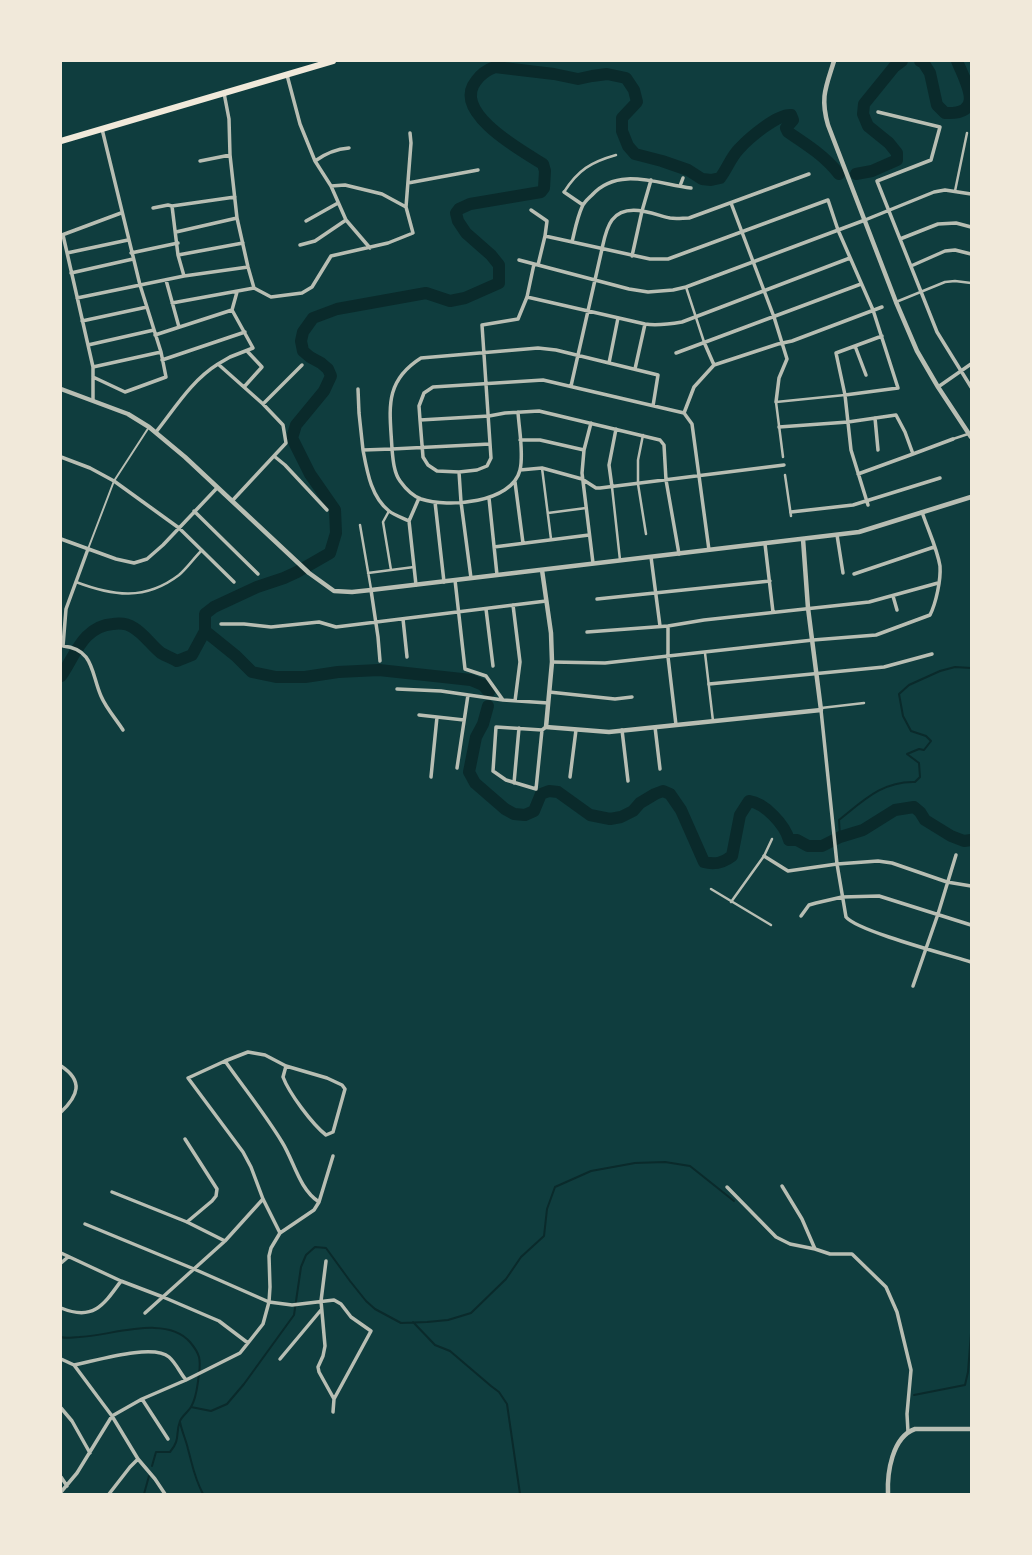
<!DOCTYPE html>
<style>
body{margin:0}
#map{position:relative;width:1032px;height:1555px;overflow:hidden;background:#0f3d3e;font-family:"Titillium Web",sans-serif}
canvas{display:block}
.frame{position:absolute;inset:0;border:62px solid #f1e9da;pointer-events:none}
</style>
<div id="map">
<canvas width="1032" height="1555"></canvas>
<div class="frame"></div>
</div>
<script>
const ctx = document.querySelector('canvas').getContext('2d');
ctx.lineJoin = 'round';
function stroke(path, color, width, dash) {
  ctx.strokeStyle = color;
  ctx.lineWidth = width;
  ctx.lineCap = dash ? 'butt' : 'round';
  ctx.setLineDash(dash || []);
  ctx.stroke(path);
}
stroke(new Path2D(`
 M840 837 839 820C863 801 882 781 915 782L920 777 919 763 907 754 919 749 924 750 931 741 926 736 911 731 903 716 899 694 909 685 940 671 955 667 971 668
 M413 1322 435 1345 450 1351 491 1386 499 1392 507 1404 520 1494
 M61 1337C67 1339 73 1337 79 1337 111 1336 166 1314 190 1342 200 1354 201 1359 199 1375 197 1386 197 1397 191 1407 188 1412 182 1416 180 1421 175 1434 181 1439 170 1452H156L152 1466
 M914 1395 965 1385 968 1372 971 1333
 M191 1407 211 1411 227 1404 244 1384 294 1315 301 1267 306 1255 315 1247 326 1248 350 1281 366 1301 375 1309 401 1323 427 1322 448 1320 471 1313 506 1279 521 1257 544 1236 547 1209 555 1187 591 1171 635 1163 665 1162 690 1166 734 1201
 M180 1422C182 1432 186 1440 188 1449 193 1467 194 1477 203 1494
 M144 1494 149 1476`), '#0a2a2b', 2);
stroke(new Path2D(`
 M920 61 923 62 930 73 937 105 945 113C986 115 966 83 957 61
 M856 174 872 171 897 160V153L889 143 868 126 863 114 864 104 894 67 902 61
 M205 631 236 656 252 672 276 677H305L338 672 379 670 471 680 483 685 489 692
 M61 676C75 656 83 626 113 624 120 623 128 624 134 628 144 634 151 645 161 653 166 656 172 658 177 661L192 655 205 631V614L214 607 257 587 284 578 297 572 330 553 336 533 335 510 310 474 292 438 296 425 324 391 331 376 328 369 321 363 310 357 303 351 301 341 303 332 313 318 337 309 426 293 450 301 465 298 499 283V265L491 255 466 233 458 221 456 213 459 209 470 204 541 192 544 188 545 171 543 164C522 151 451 112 476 81 481 74 486 70 495 67L554 74 578 79 592 76 607 74 626 78 634 90 637 102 622 118V131L628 146 635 154 662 161 688 170 702 179 711 180 720 178C727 169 731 157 739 149 749 138 777 114 791 115L793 120 786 128 788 132C806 144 825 156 839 174
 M488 706 483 724 476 737 469 772 475 783 505 809 514 814 525 815 534 811 541 794 549 791 558 792 590 815 610 819 621 817 633 811 640 803 655 794 663 791 670 794 681 810 704 862C715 865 723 863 732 856L740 815 749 801C765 803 785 825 789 840H797L808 846H822L840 837 863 830 895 810 914 807 920 812 925 820 951 836 964 841 971 840`), '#0a2a2b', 12);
stroke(new Path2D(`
 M88 549 114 481 149 427`), '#b8beb3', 2);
stroke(new Path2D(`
 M955 191 967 133
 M564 192C578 170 591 162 616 155
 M686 287 704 342
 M896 302 945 282 955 281 971 283
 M643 435 638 460V484L646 534
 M953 439 968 434
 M783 457 776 402 845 395
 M542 468 551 539
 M785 475 791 516
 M612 487 620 560
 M389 511 383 522 391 570
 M548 513 586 508
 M360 525 371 589
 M368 573 414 567
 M76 582C113 596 145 601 179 575 187 568 194 558 202 550
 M705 653 713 721
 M821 708 864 703
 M711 889 771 925
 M731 902 764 856 772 839`), '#b8beb3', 2.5);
stroke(new Path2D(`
 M287 75 300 124 315 161 331 186 346 220 370 248
 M224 93 229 119 230 155 237 218 248 267 254 288 271 297 302 293 312 287 331 256 388 243 413 233 406 207 382 194 345 185 331 186
 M878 112 940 127 931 160 877 181 937 332 971 387
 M200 161 230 155
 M315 161C326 153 336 149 349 148
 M408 183 478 170
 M680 186 683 178
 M564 192 583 205
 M731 203 774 317 787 359 779 378 776 402
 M172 206 178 255 184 276
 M406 207 411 143 410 133
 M153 208 168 205 172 206 235 197
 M531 210 547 221 545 236 538 265
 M306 221 338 203
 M176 232 237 218
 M62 235 121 213
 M63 235 93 367V400
 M545 236 650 259H668L828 200 838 230 873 310 898 388 845 395
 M900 239 938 224 956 223 971 227
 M572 242C575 230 577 218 582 207 584 202 589 198 592 195 618 166 658 184 691 188
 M300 245 315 241 346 220
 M67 253 128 240
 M131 253 178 243
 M178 255 243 243
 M632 256 642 211 651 180
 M519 260 629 289 648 292 673 290 686 287 865 220 934 192 945 190 971 194
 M534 264 527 297 518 319 482 325 491 458 487 466 477 470 459 472 437 471 428 465 423 457 420 420 419 406 424 393 433 387 543 380 684 413 692 424 709 550
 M911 266 945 251 955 250 971 254
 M71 273 133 259
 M166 280 179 327
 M527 297 645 324C658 326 670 324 682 322L850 258
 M77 298 184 276 248 267
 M172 303 254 288
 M82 321 147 307
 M155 335 232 310
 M704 342 714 365
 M88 345 154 330
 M855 346 866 375
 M676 353 861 284
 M162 360 245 332
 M609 363 618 318
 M218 364 230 357 253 348 232 310 237 292
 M93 367 161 352
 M635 369 645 324
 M93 377 125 392 166 377 161 352 140 285 102 129
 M571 386 602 249C604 240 606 228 612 220 626 202 652 214 670 218 676 219 683 218 689 218L809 174
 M244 387 262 367 247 351
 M938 387 971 364
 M358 389 359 413 363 450
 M263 404 302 365
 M684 413 694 387 714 365 778 344 792 341 882 307
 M875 418 878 450
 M420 420 489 416 505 413 539 411 660 440 664 445 666 480 679 554
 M591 423 584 450 582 473 593 563
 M779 427 848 422 896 415 905 432 913 454 858 474
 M156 432C175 408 192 380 218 364L263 404 283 425 286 443 232 501
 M520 440H540L584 450
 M490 444 392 449C393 460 394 473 400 481 405 488 413 496 421 499 448 508 512 503 520 470 524 454 519 429 518 412
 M913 454 953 439
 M274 456 285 465 327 510
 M61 457 90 468 114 481 179 528 234 582
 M520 470 542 468 582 479 596 488H600L784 465
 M459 472 461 502 471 578
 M515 482 523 543
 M612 487 609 465 616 429
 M489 498 497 575
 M435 502 444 582
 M868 505 851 450 845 395 836 353 882 336
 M194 511 258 574
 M791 512 853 505 940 478
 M409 521C403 518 394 515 389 511 371 497 367 471 363 450L392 449C390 410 383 382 421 358L538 348 556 350 658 375 653 406
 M837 535 843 573
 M61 539 116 559 134 563 147 559 163 545 217 488
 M765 544 773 612
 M494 547 589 535
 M88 549 66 609 63 646C94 649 91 673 101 696 106 708 116 719 123 730
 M651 557 660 626
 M854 574 934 547
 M455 580 465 669 486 676 503 700
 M416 585 409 521 419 498
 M371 590 378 637 380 661
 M893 596 897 610
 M597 599 770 581
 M513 605 520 662 515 701
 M486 609 493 666
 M403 619 407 657
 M221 624H244L271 627 319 622 336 627 546 601
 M668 626V657L676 725
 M587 632 668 626 704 620 869 602 938 583
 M552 662 605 663 813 640 876 635 930 615C936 603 941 580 940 566 937 548 928 530 922 512
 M709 684 884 667 932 654
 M397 689 441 691 503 700 548 703
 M549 692 615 699 632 697
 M821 710 837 864 846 917C857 931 949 955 971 962
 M419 715 464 720
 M655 727 660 769
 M542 730 536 789 506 780 493 771 496 727 542 730 546 727
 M622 730 628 781
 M457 768 468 695
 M431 777 437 717
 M570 777 576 730
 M514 783 519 728
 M764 856 788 871 837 864 878 861 892 863 947 882 971 886
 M801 916 809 905 816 903 842 897 879 896 971 925
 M913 986 938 914 956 855
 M225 1061C244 1088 265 1114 282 1142 294 1161 299 1189 319 1202
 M61 1066C84 1081 78 1096 61 1112
 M185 1139 217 1189 216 1196 212 1201 187 1222
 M782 1186 802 1219 815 1249
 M727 1187 776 1237 790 1244 815 1249 830 1254H852L886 1287 897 1312 911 1370 907 1414 908 1432
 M112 1192 187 1222 225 1241
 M85 1224 194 1269 269 1302 292 1305 334 1300 341 1304 351 1317 371 1331 334 1399
 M280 1233 263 1199 251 1167 243 1152 188 1078 225 1061 248 1052 265 1055 286 1066 327 1078 342 1085 345 1089 333 1132 326 1135C312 1124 289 1093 283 1077L286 1066
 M61 1253 121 1281 163 1297 219 1321 248 1343
 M326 1261 321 1301 325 1346 323 1356 318 1367 319 1372 334 1399 333 1412
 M61 1263 68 1257
 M61 1308C93 1321 103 1306 121 1281
 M145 1313 225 1241 263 1199
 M61 1359 74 1365 112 1416 138 1459 155 1479 165 1494
 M280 1359 321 1310
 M74 1365C95 1361 153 1343 169 1357 176 1363 180 1373 186 1380
 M142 1399 168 1439
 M61 1408 72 1421 90 1453
 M61 1477 67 1486
 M61 1492 77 1473 112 1416 142 1399 186 1380 240 1353 248 1343 263 1324 269 1302 270 1287 269 1256 271 1248 280 1233 314 1210 319 1202 333 1156
 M109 1494 130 1467 138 1459`), '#b8beb3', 3.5);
stroke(new Path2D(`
 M834 61C826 87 820 97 828 125L896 302 917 351 938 387 971 437
 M61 389 128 414 149 427 185 457 309 573 334 591 352 592 371 590 859 532 971 497
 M542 570 551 633 552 662 546 727 609 732 821 710 808 608 803 539
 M888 1494C887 1473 892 1437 915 1429H971`), '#b8beb3', 4.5);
stroke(new Path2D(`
 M61 141 333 61`), '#f1e9da', 6);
</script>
